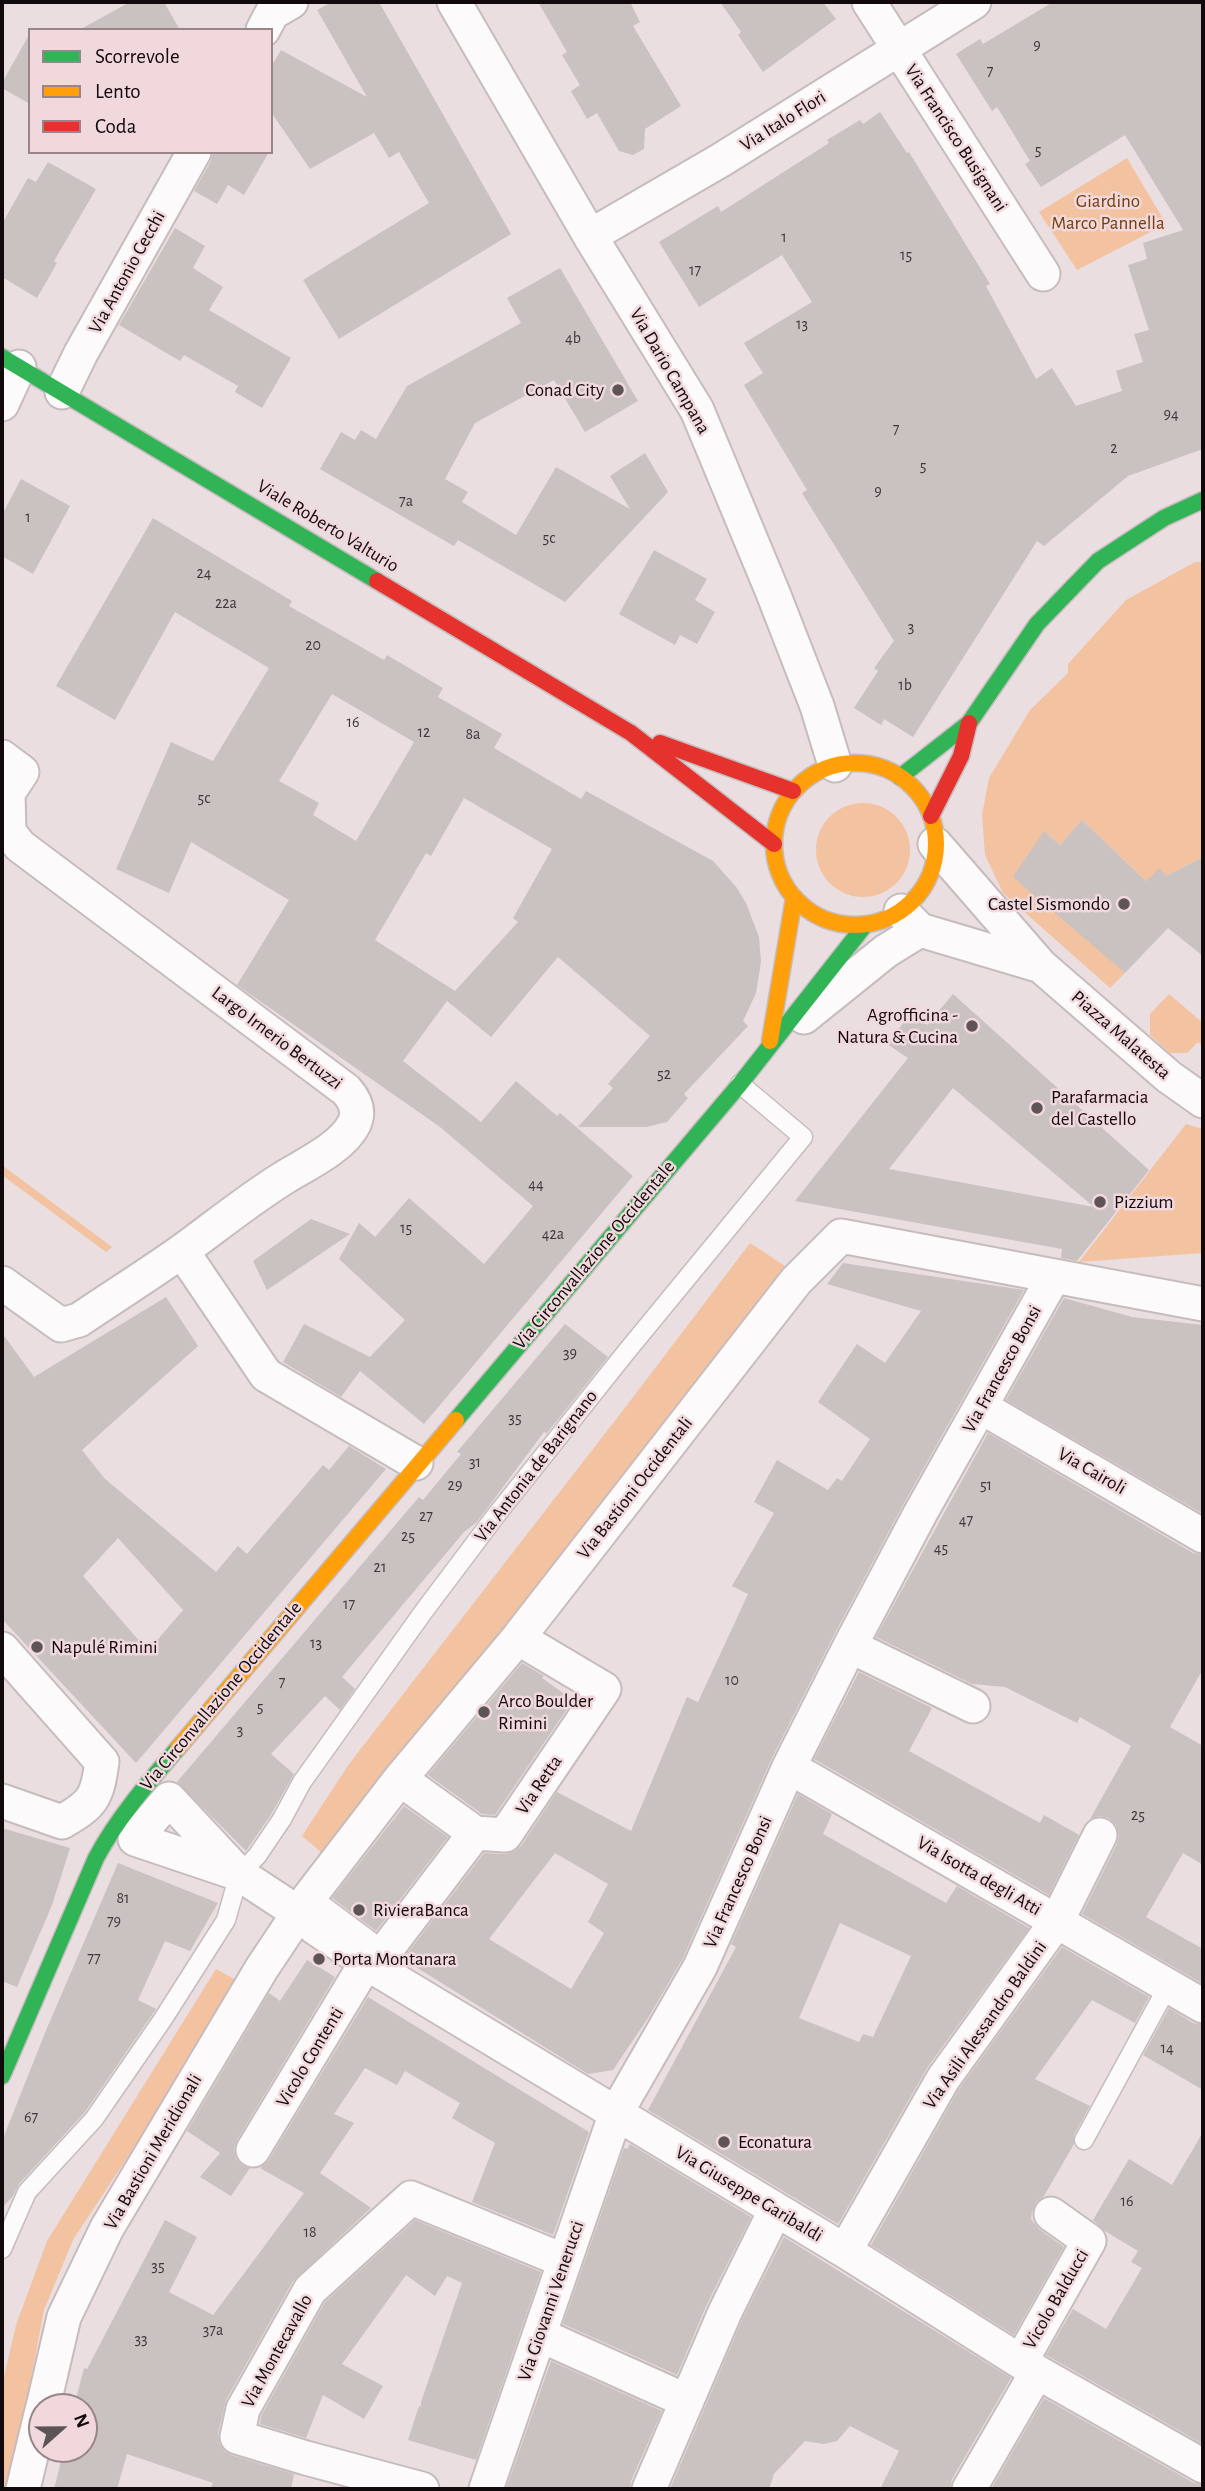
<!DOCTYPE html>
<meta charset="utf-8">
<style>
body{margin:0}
#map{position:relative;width:1205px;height:2491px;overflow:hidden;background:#eadee0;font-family:"Alegreya Sans",sans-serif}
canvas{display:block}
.frame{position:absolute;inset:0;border:4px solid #11090b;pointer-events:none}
.legend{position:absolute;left:28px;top:28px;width:245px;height:126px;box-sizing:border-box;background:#f0d8dc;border:2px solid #978588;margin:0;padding:9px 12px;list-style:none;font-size:21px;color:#11090b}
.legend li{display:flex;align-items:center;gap:14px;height:35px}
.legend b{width:35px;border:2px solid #978588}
.north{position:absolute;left:28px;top:2393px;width:70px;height:70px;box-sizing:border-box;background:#f0d8dc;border:2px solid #978588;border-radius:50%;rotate:69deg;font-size:19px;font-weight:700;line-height:28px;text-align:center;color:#11090b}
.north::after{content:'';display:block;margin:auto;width:24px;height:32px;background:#5d5456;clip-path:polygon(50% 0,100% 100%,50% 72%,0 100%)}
</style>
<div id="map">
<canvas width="1205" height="2491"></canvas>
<div class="frame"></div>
<ul class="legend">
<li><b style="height:9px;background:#30b455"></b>Scorrevole</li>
<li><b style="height:9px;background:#ff9f0a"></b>Lento</li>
<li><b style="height:9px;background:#e5322d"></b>Coda</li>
</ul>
<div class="north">N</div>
</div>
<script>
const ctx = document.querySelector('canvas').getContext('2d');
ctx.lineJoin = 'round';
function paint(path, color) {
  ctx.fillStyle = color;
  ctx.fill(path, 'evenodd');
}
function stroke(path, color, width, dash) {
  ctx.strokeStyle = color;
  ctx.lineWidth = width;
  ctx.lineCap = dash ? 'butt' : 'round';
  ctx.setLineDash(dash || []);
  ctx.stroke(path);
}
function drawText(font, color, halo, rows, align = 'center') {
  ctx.font = font + ' "Alegreya Sans",sans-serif';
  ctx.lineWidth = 5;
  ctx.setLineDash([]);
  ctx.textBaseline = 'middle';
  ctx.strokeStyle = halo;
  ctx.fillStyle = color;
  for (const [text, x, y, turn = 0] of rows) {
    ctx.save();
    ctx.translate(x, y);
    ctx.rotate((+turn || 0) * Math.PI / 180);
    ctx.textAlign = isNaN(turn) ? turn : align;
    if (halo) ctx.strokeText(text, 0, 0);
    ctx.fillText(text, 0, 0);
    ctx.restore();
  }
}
paint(new Path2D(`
 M1127 158 1166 224 1077 270 1039 212Z
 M1195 562H1203V857L1166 876 1160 869 1146 881 1082 820 1060 845 1044 831 1125 973 1110 988 1003 893 985 855 982 815 989 778 1030 710 1068 673V664L1126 600Z
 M816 850a47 47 0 1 1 94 0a47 47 0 1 1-94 0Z
 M1169 994 1203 1023V1046L1198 1042 1187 1053H1170L1150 1035V1014Z
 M1186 1124 1203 1129V1253L1079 1262Z
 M2 1165 112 1247 106 1252 2 1175Z
 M750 1243 791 1270 328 1858 302 1836 349 1764 634 1396Z
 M216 1969 242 1983 73 2240 44 2310 10 2489H2V2385L16 2325 47 2241Z`), '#f3c2a1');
paint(new Path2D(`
 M130 2H164L180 30H79Z
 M332 2H379L511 234 339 339 303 280 429 203 399 152 389 158 374 133 310 169 271 112V67L281 50 367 97 317 10Z
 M538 2H630L640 22 633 26 681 106 645 129 644 149 633 155 619 151 597 113 587 119 571 91 580 85 562 55 567 52Z
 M720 2H823L836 19 763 72 738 35 741 32Z
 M1053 2H1203V449L1128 476 1044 546 1037 541 913 737 884 719 881 725 854 708 878 671 874 668 894 641 802 493 807 490 744 385 763 373 744 343 812 302 782 255 699 307 659 242 718 206 721 212 829 143 827 140 860 120 863 124 880 112 907 153 909 152 990 284 986 286 1036 379 1052 368 1076 406 1122 391 1116 371 1143 362 1134 334 1149 330 1128 265 1147 259 1143 243 1183 230 1125 135 1041 187 1025 164 1030 161 997 107 992 111 956 54 980 39 983 44Z
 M30 33V104L2 88V83Z
 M213 152H269L244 195 228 185 217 204 194 191 211 161Z
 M48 162 96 189 54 261 57 263 37 298 2 277V224L28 178 36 182Z
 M175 228 205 246 193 268 223 287 209 310 291 358 262 408 235 392 238 386 184 355 180 361 119 325Z
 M560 268 638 401 585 432 554 380 475 423 445 479 468 492 462 502 516 535 556 467 630 509 610 476 645 453 668 492 565 602 458 540 454 546 320 469 341 432 355 440 361 430 376 439 407 386 521 323 507 298Z
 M21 479 70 506 33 574 2 556V515Z
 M153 518 292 601 289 606 384 660 387 655 443 688 438 697 502 734 494 748 581 799 586 791 713 861 737 888 746 903 759 937 761 962 756 993 743 1021 748 1026 684 1094 688 1098 667 1122 646 1127H578L613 1088 608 1084 650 1036 558 957 491 1037 447 1001 403 1061 481 1122 516 1081 557 1116 560 1113 633 1176 424 1424 360 1371 341 1397 283 1362 304 1324 370 1357 405 1320 339 1259 359 1223 375 1237 409 1198 484 1264 533 1206 440 1127 237 985 289 900 191 842 169 893 116 869 171 742 213 761 269 668 175 612 115 720 56 686ZM332 694 414 742 356 841 313 815 319 803 279 781ZM464 798 552 849 513 918 518 922 455 991 375 940 426 853 431 856Z
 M654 550 707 579 695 600 715 612 697 644 680 635 675 645 619 614Z
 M1082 820 1146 881 1160 868 1166 876 1203 857V956L1168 928 1125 973 1013 877 1044 831 1060 845Z
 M953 994 1149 1170 1077 1261 1061 1258 1062 1249 795 1201 908 1058 887 1044 911 1013 927 1025ZM953 1088 1094 1207 889 1169Z
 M311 1219 350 1234 267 1290 253 1261Z
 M843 1263 1024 1290 904 1503 833 1637 772 1758 683 1958 648 2018 613 2070 588 2074 403 1959 484 1853 504 1854 514 1852 521 1846 557 1792 631 1831 687 1697 698 1702 748 1594 732 1586 774 1513 754 1502 777 1460 828 1490 837 1478 842 1481 870 1439 818 1402 857 1344 885 1363 921 1311 827 1284ZM555 1853 608 1884 588 1922 604 1933 571 1989 489 1939Z
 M166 1297 198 1346 82 1450 104 1478 216 1572 238 1546 247 1554 323 1465 329 1470 349 1446 386 1469 136 1763 2 1619V1333L34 1377ZM118 1538 183 1610 148 1651 83 1576Z
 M1064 1298 1132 1317 1203 1325V1514L1006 1400Z
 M565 1324 608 1357 547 1433 544 1432 477 1522 464 1532 342 1677 355 1689 340 1710 325 1696 271 1754 294 1774 272 1813 246 1851 177 1782 419 1497 423 1500 461 1454 457 1452Z
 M988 1433 1193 1553 1203 1555V1669L1170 1727 1203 1746V1865L1183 1853 1146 1917 1203 1949V1984L1082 1914 1117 1844 1119 1835 1116 1825 1109 1818 1100 1816 1090 1819 1131 1746 1080 1717 1077 1723 1005 1687 972 1684 876 1637Z
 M522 1663 544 1676 542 1678 573 1700 495 1815 482 1814 428 1775Z
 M859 1672 932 1708 909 1751 1040 1823 1044 1815 1079 1835 1049 1895 814 1759Z
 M798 1794 832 1814 823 1834 946 1903 957 1886 1029 1928 927 2068 838 2224 648 2110 736 1947 731 1944ZM840 1923 911 1956 873 2037 863 2034 859 2042 799 2018Z
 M404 1806 448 1837 376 1931 332 1898Z
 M2 1828 70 1848 52 1905 17 1987 2 1981Z
 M118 1863 218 1903 190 1951 165 1941 138 2000 156 2009 85 2112 19 2184 13 2196 2 2208V2141L47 2028Z
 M1062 1947 1149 1997 1135 2023 1092 2000 1035 2079 1090 2106 1074 2135V2144L1044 2196 1036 2202 1032 2212 1031 2219 1039 2229 1064 2247 1014 2335 871 2245 959 2089Z
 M307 1960 335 1977 237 2140 234 2149 236 2159 243 2166 250 2168 231 2196 200 2177 220 2153 187 2131 269 1993 280 2001Z
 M368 1997 589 2132 553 2235 472 2202 495 2143 452 2118 460 2103 405 2071 397 2085 365 2068 334 2114 354 2123 320 2173 371 2208 293 2281 226 2400 218 2433 219 2443 224 2451 231 2455 294 2474 291 2489H210L213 2483 127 2454 117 2489H54L64 2449H84V2407H74L84 2368 87 2369 165 2220 197 2237 169 2292 213 2315 304 2193 260 2168 269 2160Z
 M1169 2008 1193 2023 1203 2025V2090L1143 2055Z
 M1203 2132V2444L1046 2355 1073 2309 1106 2329 1142 2268 1131 2262 1138 2251 1105 2231 1093 2220 1129 2159 1172 2185Z
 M630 2144 751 2217 707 2304 677 2375 563 2324 624 2148 627 2149Z
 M415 2220 541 2272 476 2460 408 2440 419 2406 421 2407V2402L462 2283 447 2276 435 2296 406 2275 342 2364 383 2386 364 2419 323 2395 306 2438 260 2424 261 2416 325 2302Z
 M784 2237 1011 2378 952 2479 950 2489H880L899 2451 850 2426 837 2441 823 2444 805 2441 774 2474 769 2489H670L742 2320Z
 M551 2361 662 2411 631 2481 630 2489H506Z
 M1044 2398 1194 2483 1203 2485V2489H991Z`), '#cac1c1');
const lane = new Path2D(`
 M310 1896 384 1951
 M1084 2140 1168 1986
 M2 2249 27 2192 94 2119 163 2019 226 1920 239 1874 257 1856 282 1819 302 1782 424 1611 497 1514 627 1351 803 1137 740 1084`);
const street = new Path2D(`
 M454 2 590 236 697 410 773 593 817 706 835 765
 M869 2 1043 274
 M263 30 272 13 291 2
 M590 236 721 160 974 2
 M62 392 81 353 194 152
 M2 404 19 367
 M2 757 22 772 8 793 9 832 20 846 346 1090C355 1100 360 1111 354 1124 342 1148 304 1165 282 1179 247 1201 215 1227 182 1251 148 1275 113 1297 79 1320L61 1325 2 1283
 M935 844 1041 966 1169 1077 1203 1101
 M901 911 920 930 1041 966
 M804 1017 886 951 920 930
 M182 1251 266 1375 416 1463
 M981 1407 1203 1536
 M850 1646 973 1706
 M2 1649 102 1762C97 1798 93 1804 62 1822L2 1801
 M789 1767 1203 2006
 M400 1779 475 1833 505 1835 604 1689 518 1638
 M239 1874 169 1799 135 1839 239 1874 300 1914 314 1927 373 1967 845 2251 1037 2372 1203 2466
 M373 1967 475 1833
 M253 2150 366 1963
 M845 2251 943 2079 1057 1921 1100 1835
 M540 2335 687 2401
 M1021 2361 1089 2241 1051 2214
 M43 2407 64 2317 107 2228 262 1968 310 1896 400 1779 518 1638 796 1281 841 1236 1203 1304
 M23 2489 42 2410
 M422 2489 306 2458 237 2437 243 2409 310 2290 411 2198 565 2261
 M486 2489 616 2113 700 1967 789 1767 850 1646 921 1512 1054 1276
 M649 2489 725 2312 775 2211
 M969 2489 1037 2372`);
const fast = new Path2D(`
 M2 357 377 581
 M900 777 969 723 1037 624 1098 561 1164 518 1203 500
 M456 1420 740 1084 865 925
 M2 2076 96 1858C118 1817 148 1783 178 1748`);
const slow = new Path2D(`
 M774 844a81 81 0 1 1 162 0a81 81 0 1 1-162 0Z
 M770 1041 794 898
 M178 1748 456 1420`);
const jam = new Path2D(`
 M377 581 631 733 774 844
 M660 743 793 791
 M931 816 961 756 969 723`);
stroke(lane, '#c6bcbe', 21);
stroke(street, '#c6bcbe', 37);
stroke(fast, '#c6bcbe', 19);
stroke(slow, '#c6bcbe', 19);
stroke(jam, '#c6bcbe', 19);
stroke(lane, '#fcfafa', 18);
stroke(street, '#fcfafa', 33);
stroke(fast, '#30b455', 16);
stroke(slow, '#ff9f0a', 16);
stroke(jam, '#e5322d', 16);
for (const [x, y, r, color] of [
 [618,390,7,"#5d5456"],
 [1124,904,7,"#5d5456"],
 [972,1026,7,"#5d5456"],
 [1037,1108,7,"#5d5456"],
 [1100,1202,7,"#5d5456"],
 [37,1647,7,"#5d5456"],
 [484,1712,7,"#5d5456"],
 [359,1910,7,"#5d5456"],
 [319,1959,7,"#5d5456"],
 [724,2142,7,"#5d5456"]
]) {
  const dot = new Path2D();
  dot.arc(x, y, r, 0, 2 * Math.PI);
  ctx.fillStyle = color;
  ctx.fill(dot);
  stroke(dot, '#f0d8dc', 2.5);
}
drawText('16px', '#3f3738', null, [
 ["9",1037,45],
 ["7",990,71],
 ["5",1038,150],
 ["1",784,237],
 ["15",906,255],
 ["17",695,270],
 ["13",802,324],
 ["4b",573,338],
 ["94",1171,414],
 ["7",896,429],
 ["2",1114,448],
 ["5",923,466],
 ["9",878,491],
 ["7a",406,501],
 ["1",28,517],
 ["5c",549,538],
 ["24",204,573],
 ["22a",226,603],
 ["3",911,627],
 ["20",313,645],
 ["1b",905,685],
 ["16",353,722],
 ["12",424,732],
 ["8a",473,734],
 ["5c",204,798],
 ["52",664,1074],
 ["44",536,1184],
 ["15",406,1228],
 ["42a",553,1234],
 ["39",570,1353],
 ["35",515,1418],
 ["31",475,1462],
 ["29",455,1485],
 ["51",986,1485],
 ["27",426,1516],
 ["47",966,1520],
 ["25",408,1536],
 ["45",941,1548],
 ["21",380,1567],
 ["17",349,1604],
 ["13",316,1643],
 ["10",732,1680],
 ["7",282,1682],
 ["5",260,1707],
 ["3",240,1730],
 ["25",1138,1815],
 ["81",123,1898],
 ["79",114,1921],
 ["77",94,1958],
 ["14",1167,2048],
 ["67",31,2117],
 ["16",1127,2201],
 ["18",310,2232],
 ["35",158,2266],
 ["37a",213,2330],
 ["33",141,2339]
]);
drawText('19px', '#11090b', '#f0d8dc', [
 ["Via Italo Flori",783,121,-32],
 ["Via Francisco Busignani",956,138,57],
 ["Via Antonio Cecchi",127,272,-61],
 ["Via Dario Campana",670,371,60],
 ["Viale Roberto Valturio",328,526,31],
 ["Piazza Malatesta",1121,1035,41],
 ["Largo Irnerio Bertuzzi",277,1038,37],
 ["Via Circonvallazione Occidentale",594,1255,-50],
 ["Via Francesco Bonsi",1002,1369,-61],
 ["Via Antonia de Barignano",536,1466,-52],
 ["Via Cairoli",1092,1471,30],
 ["Via Bastioni Occidentali",635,1488,-52],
 ["Via Circonvallazione Occidentale",221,1696,-50],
 ["Via Retta",539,1785,-56],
 ["Via Isotta degli Atti",979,1876,30],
 ["Via Francesco Bonsi",738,1882,-66],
 ["Via Asili Alessandro Baldini",985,2025,-55],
 ["Vicolo Contenti",310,2057,-59],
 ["Via Bastioni Meridionali",153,2152,-60],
 ["Via Giuseppe Garibaldi",749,2194,31],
 ["Vicolo Balducci",1056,2299,-60],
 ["Via Giovanni Venerucci",551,2301,-71],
 ["Via Montecavallo",277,2351,-61]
]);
drawText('19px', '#733e09', '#f0d8dc', [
 ["Giardino",1108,201],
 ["Marco Pannella",1108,223]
]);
drawText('19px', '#11090b', '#f0d8dc', [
 ["Conad City",604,390,"right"],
 ["Castel Sismondo",1110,904,"right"],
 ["Agrofficina -",958,1015,"right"],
 ["Natura & Cucina",958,1037,"right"],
 ["Parafarmacia",1051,1097],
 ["del Castello",1051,1119],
 ["Pizzium",1114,1202],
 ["Napulé Rimini",51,1647],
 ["Arco Boulder",498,1701],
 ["Rimini",498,1723],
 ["RivieraBanca",373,1910],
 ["Porta Montanara",333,1959],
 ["Econatura",738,2142]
], 'left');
</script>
